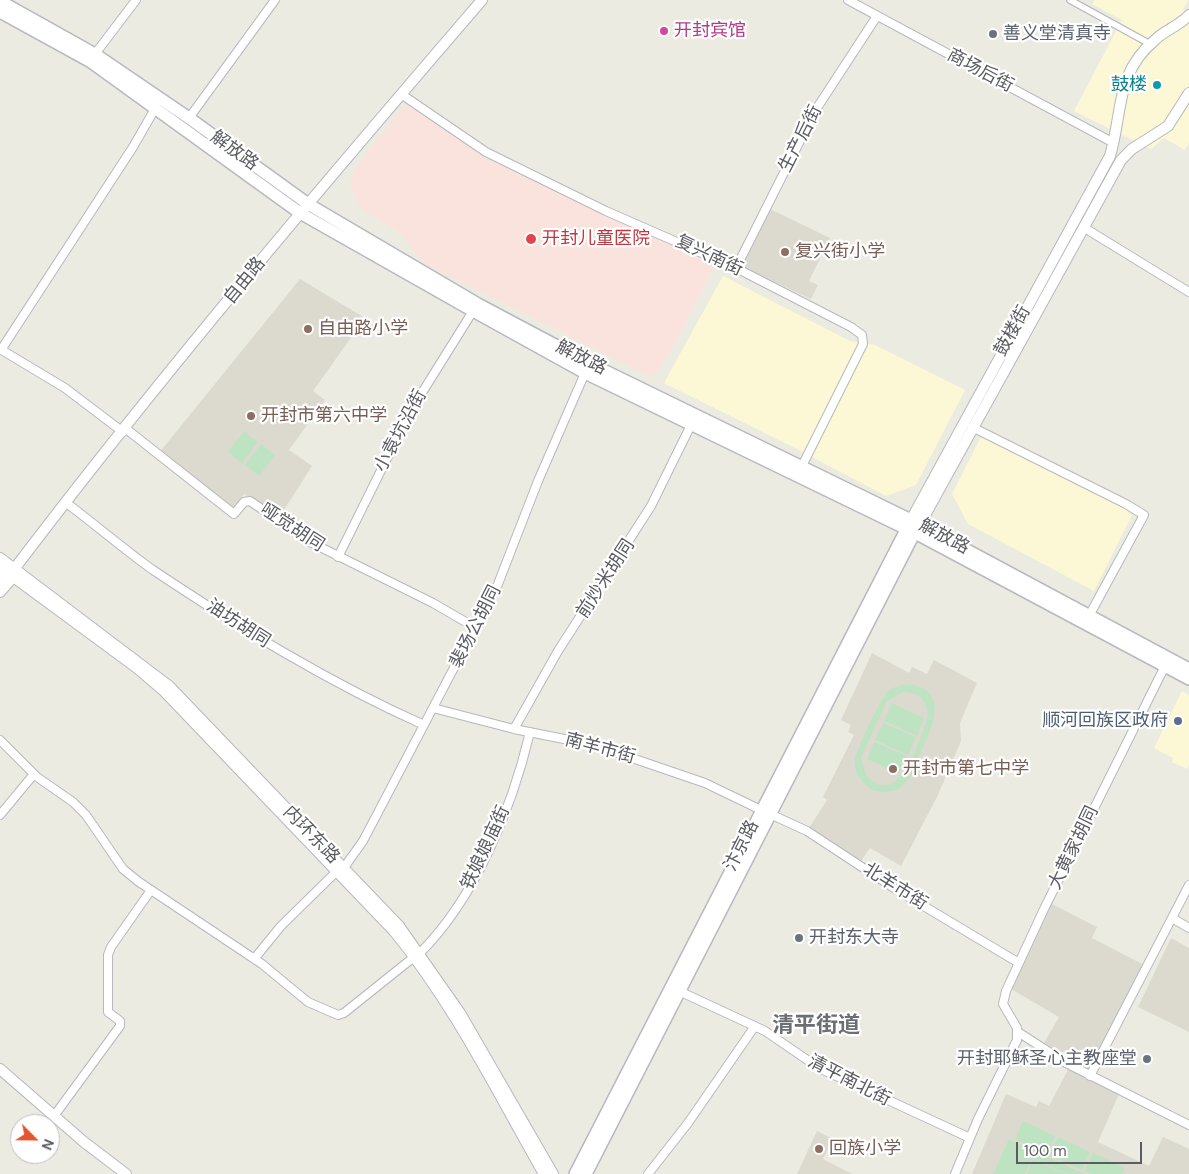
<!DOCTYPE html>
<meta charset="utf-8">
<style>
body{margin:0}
#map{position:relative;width:1189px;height:1174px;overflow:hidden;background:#ecebe1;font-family:"DM Sans",sans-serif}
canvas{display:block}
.north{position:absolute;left:10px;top:1114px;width:50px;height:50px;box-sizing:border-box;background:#fff;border:1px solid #bdbec0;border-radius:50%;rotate:113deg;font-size:14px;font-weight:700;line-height:20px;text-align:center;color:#5a5c61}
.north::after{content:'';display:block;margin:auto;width:18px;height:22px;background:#e35530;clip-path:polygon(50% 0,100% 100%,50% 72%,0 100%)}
.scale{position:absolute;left:1016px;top:1142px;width:126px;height:22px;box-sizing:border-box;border:2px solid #5a5c61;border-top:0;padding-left:6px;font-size:15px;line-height:18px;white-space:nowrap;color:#5a5c61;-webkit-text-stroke:4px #fff;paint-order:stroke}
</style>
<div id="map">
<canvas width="1189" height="1174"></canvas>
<div class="north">N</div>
<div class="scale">100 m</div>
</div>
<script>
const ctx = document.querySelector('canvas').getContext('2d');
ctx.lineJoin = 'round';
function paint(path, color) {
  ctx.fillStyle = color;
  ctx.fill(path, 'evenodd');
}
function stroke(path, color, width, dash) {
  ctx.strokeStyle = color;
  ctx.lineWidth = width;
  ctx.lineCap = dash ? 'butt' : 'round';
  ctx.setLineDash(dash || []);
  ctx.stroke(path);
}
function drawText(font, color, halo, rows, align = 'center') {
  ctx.font = font + ' "DM Sans","Noto Sans SC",sans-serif';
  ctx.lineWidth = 4.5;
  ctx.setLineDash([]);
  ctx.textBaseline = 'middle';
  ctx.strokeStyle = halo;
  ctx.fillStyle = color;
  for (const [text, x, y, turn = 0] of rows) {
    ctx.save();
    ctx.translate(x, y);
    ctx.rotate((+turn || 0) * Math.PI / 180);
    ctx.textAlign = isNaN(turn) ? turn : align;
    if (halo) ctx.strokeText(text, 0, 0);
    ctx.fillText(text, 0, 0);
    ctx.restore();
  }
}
paint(new Path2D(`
 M1095 0H1188L1183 9 1189 13V143L1185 150 1164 138 1151 149 1074 111 1122 20 1092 4Z
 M723 276 850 341 875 345 965 390 916 485 886 496 799 450 664 383Z
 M981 437 1121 505 1132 515 1094 591 968 524 952 494Z
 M1182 691 1189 695V765L1187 769 1172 762 1173 758 1154 748Z`), '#fcf8d6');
paint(new Path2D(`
 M768 208 830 238 809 281 818 285 811 299 741 266Z
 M300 279 365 318 313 391 325 400 289 450 312 466 279 518 244 494 232 510 159 453Z
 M872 653 909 673 912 667 927 674 934 660 977 683 960 723 961 741 937 797 901 866 870 848 861 861 809 828 827 800 823 797 854 735 848 732 851 725 841 720Z
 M1050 903 1097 927 1092 938 1144 965 1089 1070 1044 1043 1059 1017 1011 989Z
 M1171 938 1189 948V1032L1138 1007Z
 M1069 1068 1119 1094 1098 1142 1149 1166 1163 1137 1189 1149V1174H972L1006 1094 1036 1107 1039 1101 1049 1106Z
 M817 1131 833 1139 823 1159 852 1174H797Z`), '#dcdacf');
paint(new Path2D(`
 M403 107 419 110 485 156 604 215 677 246 714 266 679 336 655 375 648 376 427 265 397 231 361 209 352 190 350 181 355 168Z`), '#fae3dc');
paint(new Path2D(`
 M244 431 258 442 242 463 228 452Z
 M261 444 275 455 259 476 245 465Z
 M908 684C952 690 931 729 920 754 915 764 911 780 901 787 892 793 879 794 869 788 860 782 853 769 855 758 858 747 880 700 887 692 893 687 900 685 908 684ZM903 692C920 692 930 703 927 720 918 742 899 811 866 775L861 758 887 701Z
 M892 703 924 718 917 736 884 721Z
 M883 723 916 737 908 755 875 740Z
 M874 742 907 756 899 774 867 759Z
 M1023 1121 1055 1136 1047 1154 1015 1139Z
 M1058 1137 1090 1152 1082 1170 1049 1155Z
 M1009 1139 1085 1174H1067L1033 1158 1025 1174H993Z
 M1093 1153 1125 1168 1122 1174H1090L1084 1171Z
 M1033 1159 1065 1174H1027Z`), '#bee3c2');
const pedestrian = new Path2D(`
 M1070 0 1150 44`);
const minor = new Path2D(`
 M848 0 1112 142
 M95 54 136 0
 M401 94 486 152 606 211 736 268 851 327 862 335 863 344 802 466
 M189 118 275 0
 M1083 227 1189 292
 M736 268 815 111 877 16
 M0 349 65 388 123 432
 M1 350 133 147 156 107
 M972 427 1126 504 1144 515 1090 614
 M125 428 234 514 244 502 250 501 310 542 433 603 476 628
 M65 502C95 524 123 549 153 570 240 628 328 682 424 725
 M338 557 410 412 473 311
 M433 708 514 729 594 745 705 783 761 810
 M514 729 558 651 651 506 691 425
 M0 740 37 777 73 802 86 815 123 869 139 882 262 964 308 1002 338 1015 344 1013 414 957
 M770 814 807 831 897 890 1019 963
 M0 815 34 774
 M343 869 363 841 498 584 538 481 585 373
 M1172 918 1189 928
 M420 953C476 897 512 808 530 732
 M254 959 281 926 336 872
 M679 991 765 1031 819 1068 970 1138
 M1018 1032 1066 1063 1189 1125
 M1090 1076 1189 885
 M54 1116 120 1026V1021L108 1012V955L111 947 151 890
 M648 1174 688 1123 755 1026
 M955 1174 978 1119 1017 1040V1028L1003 1004 1006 991 1044 909 1165 666`);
const tertiary = new Path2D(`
 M911 520 1110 156C1123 112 1115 73 1155 40 1165 30 1179 26 1189 15
 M920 524 1121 160 1132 149 1168 126 1189 93
 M0 558 169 686 399 926 460 1013 553 1174
 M0 567 137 668 164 691 394 931C454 1004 497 1092 544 1174
 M0 580 7 572 15 568C163 373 322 186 482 0
 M0 592 13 577 15 571
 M0 1069 84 1142 126 1174`);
const secondary = new Path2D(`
 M0 1 95 54 189 118 308 204 478 304 591 364 911 520 1189 669
 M0 12 91 62 300 213 473 311 585 373 915 533 1189 679
 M575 1174 909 524
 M586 1174 917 528`);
stroke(pedestrian, '#b7b8bd', 8);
stroke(minor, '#b7b8bd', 10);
stroke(tertiary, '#b7b8bd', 12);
stroke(secondary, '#b7b9bf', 14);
stroke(pedestrian, '#fff', 5.5);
stroke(minor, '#fff', 8);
stroke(tertiary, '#fff', 10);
stroke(secondary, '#fff', 11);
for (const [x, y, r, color] of [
 [664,31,5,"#d1479c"],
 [993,34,5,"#6b7280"],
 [1157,85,5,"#0f9aa8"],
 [531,239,6,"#e0444e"],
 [785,252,5,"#8d6e63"],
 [308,329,5,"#8d6e63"],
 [251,416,5,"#8d6e63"],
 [1178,721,5,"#5c6f8a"],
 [893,769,5,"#8d6e63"],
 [799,938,5,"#6b7280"],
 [1147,1059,5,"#6b7280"],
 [819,1149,5,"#8d6e63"]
]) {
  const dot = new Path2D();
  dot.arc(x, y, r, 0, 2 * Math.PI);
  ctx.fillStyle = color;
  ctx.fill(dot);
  stroke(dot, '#fff', 2);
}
drawText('18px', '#b23c85', '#fff', [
 ["开封宾馆",674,31]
], 'left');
drawText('18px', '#5b616d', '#fff', [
 ["善义堂清真寺",1003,34],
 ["开封东大寺",809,938],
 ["开封耶稣圣心主教座堂",1137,1059,"right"]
], 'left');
drawText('18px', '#5a5c61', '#fff', [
 ["商场后街",980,71,28],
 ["生产后街",801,139,-63],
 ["解放路",234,151,36],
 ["复兴南街",709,256,25],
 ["自由路",245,281,-51],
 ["鼓楼街",1013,331,-61],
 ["解放路",581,358,27],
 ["小袁坑沿街",401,431,-62],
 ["哑觉胡同",292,528,33],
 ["解放路",944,537,28],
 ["前炒米胡同",606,579,-57],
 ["油坊胡同",238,624,33],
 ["裴场公胡同",476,627,-63],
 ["南羊市街",600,749,15],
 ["内环东路",311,835,46],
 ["汴京路",742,846,-63],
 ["铁娘娘庙街",486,848,-65],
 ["大黄家胡同",1074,848,-64],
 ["北羊市街",895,887,32],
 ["清平南北街",849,1081,27]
]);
drawText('18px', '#0d838f', '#fff', [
 ["鼓楼",1147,85]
], 'right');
drawText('18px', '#be3a42', '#fff', [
 ["开封儿童医院",542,239]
], 'left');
drawText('18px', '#785e54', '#fff', [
 ["复兴街小学",795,252],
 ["自由路小学",318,329],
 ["开封市第六中学",261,416],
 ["开封市第七中学",903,769],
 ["回族小学",829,1149]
], 'left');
drawText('18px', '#4e5e75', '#fff', [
 ["顺河回族区政府",1168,721]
], 'right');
drawText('bold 22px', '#6b6e73', '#fff', [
 ["清平街道",816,1026]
]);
</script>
